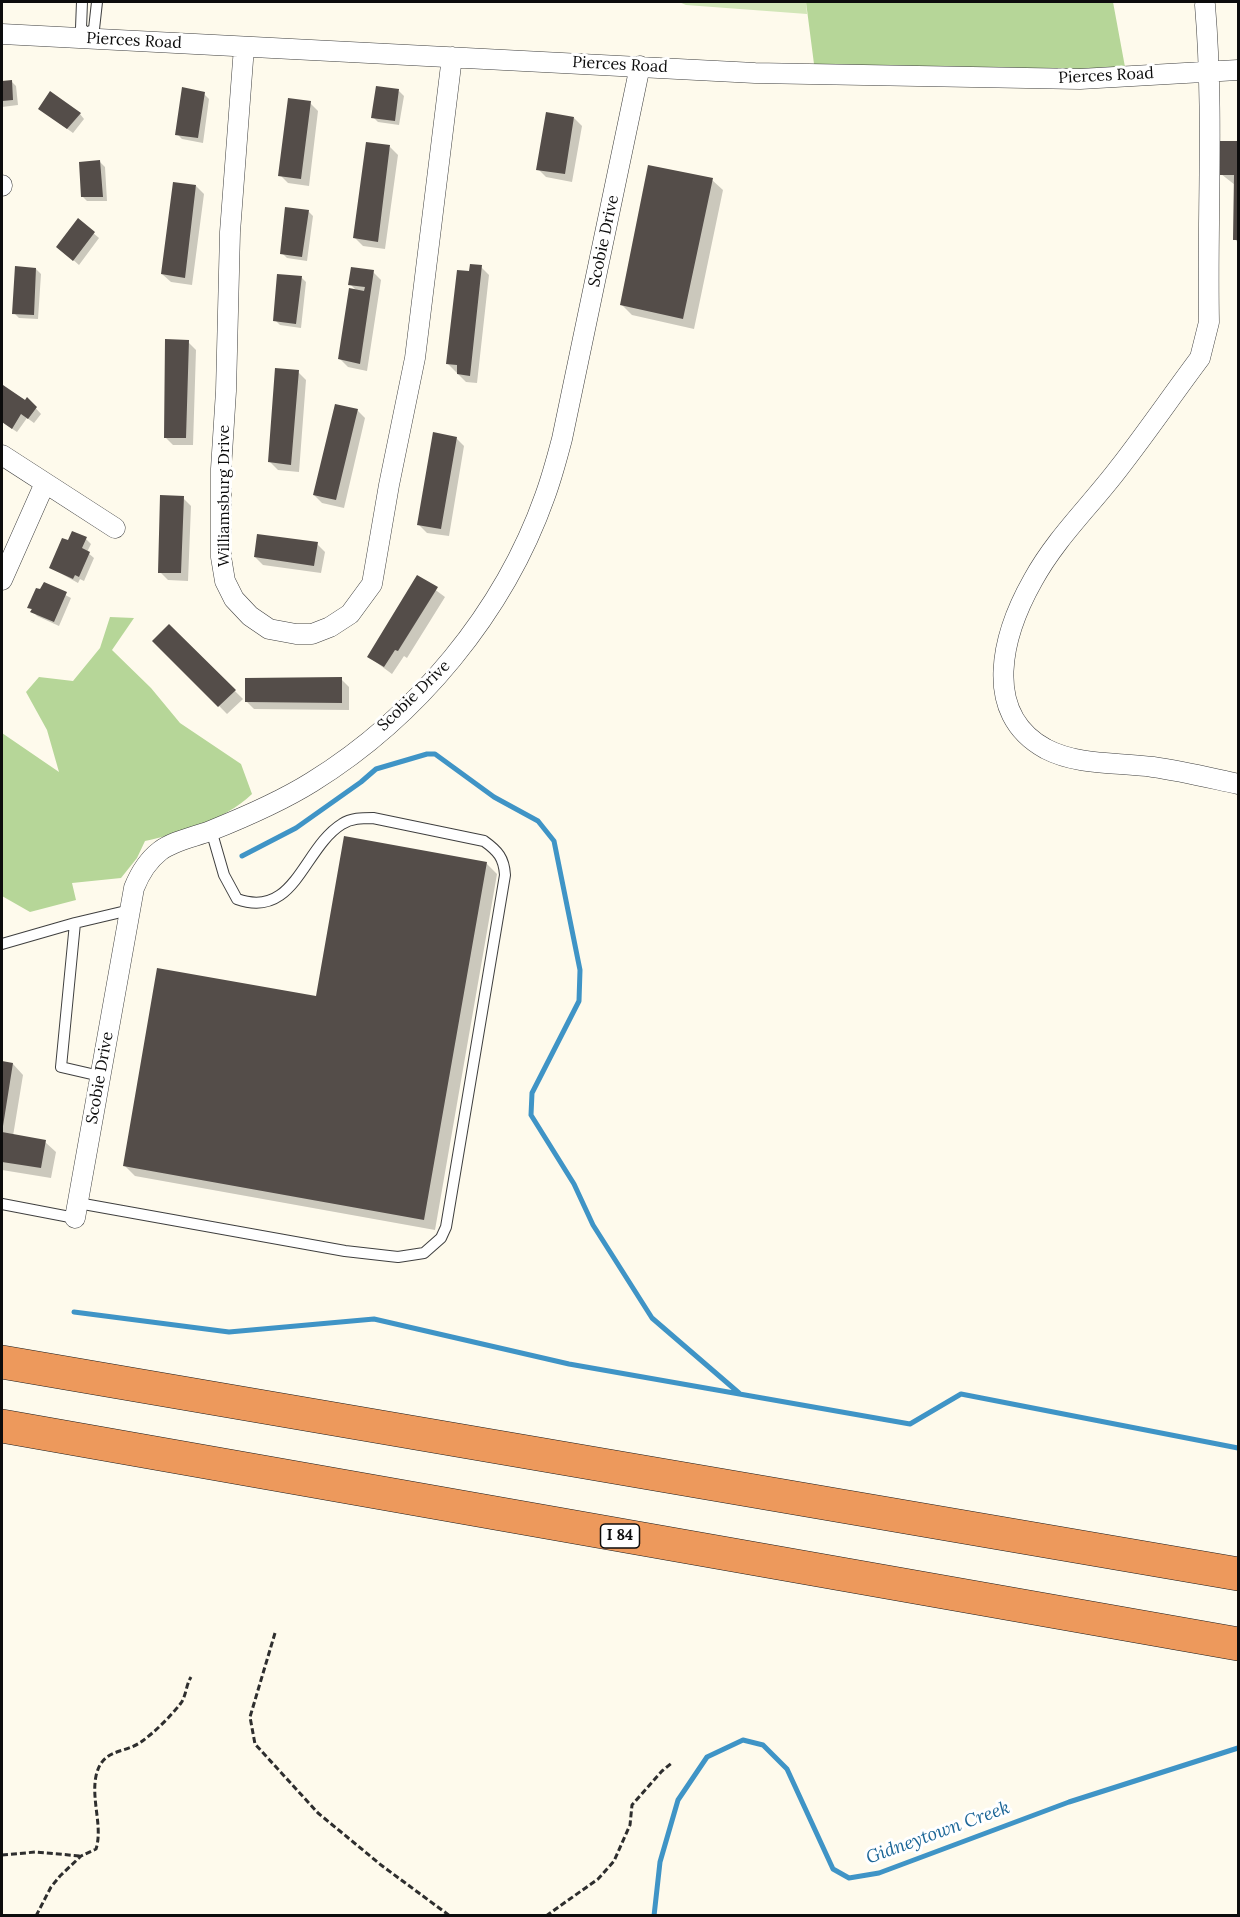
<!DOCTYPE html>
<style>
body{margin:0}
#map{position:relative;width:1240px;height:1917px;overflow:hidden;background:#fefaec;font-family:Lora,serif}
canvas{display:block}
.frame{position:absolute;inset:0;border:3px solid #0c0c0c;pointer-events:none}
</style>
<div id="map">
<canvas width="1240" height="1917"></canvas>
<div class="frame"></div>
</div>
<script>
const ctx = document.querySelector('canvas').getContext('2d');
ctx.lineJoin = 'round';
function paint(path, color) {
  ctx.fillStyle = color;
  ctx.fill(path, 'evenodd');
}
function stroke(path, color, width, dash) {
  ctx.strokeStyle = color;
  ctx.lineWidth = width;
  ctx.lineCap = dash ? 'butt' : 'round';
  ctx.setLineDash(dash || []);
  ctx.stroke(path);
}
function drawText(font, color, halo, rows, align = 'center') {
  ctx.font = font + ' Lora,serif';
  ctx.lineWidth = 6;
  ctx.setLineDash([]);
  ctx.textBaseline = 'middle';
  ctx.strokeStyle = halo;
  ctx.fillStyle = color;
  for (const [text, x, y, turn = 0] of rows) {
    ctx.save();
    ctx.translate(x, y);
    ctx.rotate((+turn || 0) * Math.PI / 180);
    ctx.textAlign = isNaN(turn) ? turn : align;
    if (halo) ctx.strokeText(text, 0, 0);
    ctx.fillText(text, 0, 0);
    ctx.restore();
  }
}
paint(new Path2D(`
 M679 2H806L807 14 686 5Z`), '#d2e6b8');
paint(new Path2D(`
 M806 2H1113L1125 67C1021 75 918 69 814 64Z
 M110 617 134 618 112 650 151 688 180 723 241 764 252 794C223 821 182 833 145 841L137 858 121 878 72 883 76 900 30 912 2 896V733L59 772 47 730 26 692 39 677 73 681 100 648Z`), '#b6d698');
paint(new Path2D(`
 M11 81 16 86 18 105 2 107V82Z
 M399 91 404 96 399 125 378 122 373 117Z
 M204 94 209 99 203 143 182 139 177 134Z
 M310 103 318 111 309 186 288 183 280 175Z
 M45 113 80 114 84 119 73 133Z
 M574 118 582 126 572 182 546 177 538 169Z
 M1222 142 1238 143V243L1235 239V185L1221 174Z
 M390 147 398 155 385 249 363 246 355 238Z
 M100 162 105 167 107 201H87L82 196Z
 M712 180 723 190 694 329 632 315 622 305Z
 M196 186 204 194 192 285 171 282 162 274Z
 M308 211 313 216 307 261 287 258 282 253Z
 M78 220 99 238 79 265 63 251Z
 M481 267 489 275 477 383 466 382 447 363 471 273Z
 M36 269 41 274 38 319 19 318 14 313Z
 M373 272 381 280 367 371 348 367 340 359 357 291 350 284Z
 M301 277 306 282 301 328 280 325 275 320Z
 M188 342 196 350 193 445H173L165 437Z
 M298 372 306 380 299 472 278 470 270 462Z
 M3 387 32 404 41 414 34 423 27 418 17 432 2 422Z
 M357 410 365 418 344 508 322 503 314 495Z
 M456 438 464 446 449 536 427 533 419 525Z
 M183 498 191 506 188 581 168 580 160 572Z
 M86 539 91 544 87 552 94 558 84 581 80 579 78 583 51 568 68 542Z
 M317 544 325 552 321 573 263 565 255 557Z
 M418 577 445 597 407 658 404 656 392 674 369 657Z
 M44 584 71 598 59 626 37 616 29 607Z
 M169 626 243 699 227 714 155 641Z
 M341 679 349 687V710L254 709 246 701Z
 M486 863 497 874 435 1230 135 1176 124 1165 317 998Z
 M2 1062 13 1064 23 1075 13 1136 45 1142 56 1152 51 1178 2 1170Z`), '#0003');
stroke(new Path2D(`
 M242 856 296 828 361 782 376 769 427 754H435L494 797 538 821 554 841 580 970 579 1001 532 1093 531 1115 574 1184 593 1225 652 1318 739 1393
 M74 1312 229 1332 374 1319 569 1364 910 1424 961 1394 1238 1448
 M654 1916 660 1862 678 1800 707 1757 743 1740 763 1745 787 1769 833 1869 849 1878 879 1873 1069 1802 1238 1748`), '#3f94c6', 5);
paint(new Path2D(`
 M12 80 13 100 2 101V81Z
 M376 86 399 89 395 121 371 118Z
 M182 87 205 92 198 138 175 135Z
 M50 91 81 113 67 129 38 109Z
 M288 98 311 101 301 179 278 176Z
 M546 112 574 117 565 174 536 170Z
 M1220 141H1238V240H1233L1234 175H1220Z
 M366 142 390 145 378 242 353 238Z
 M100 160 103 197H81L79 162Z
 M648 165 713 178 683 319 620 305Z
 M173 182 196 185 185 278 161 274Z
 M285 207 309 210 302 257 280 254Z
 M78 218 95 232 73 261 56 247Z
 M470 264 482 265 470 376 457 374V365L446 364 457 270 469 271Z
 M15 266 36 268 34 315 12 314Z
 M351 267 374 270 360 364 338 359 349 288 364 291 365 287 348 285Z
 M277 274 302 276 296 324 273 321Z
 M165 339 189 340 186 438H164Z
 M275 368 299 370 291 465 268 462Z
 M3 385 25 400 27 397 37 407 28 419 21 414 12 429 2 422Z
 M335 404 358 409 336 500 313 495Z
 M433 432 457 437 441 529 417 525Z
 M160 495 184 496 181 573H158Z
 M72 531 87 537 82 548 90 552 79 577 75 575 73 579 49 568 62 538 68 540Z
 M257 534 318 542 314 566 254 557Z
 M417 575 438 587 398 651 395 650 384 667 367 657Z
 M44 582 67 592 54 622 30 612 32 609 27 608 36 588 40 589Z
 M169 624 236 690 218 707 152 641Z
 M342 677V703L245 702V678Z
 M344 836 487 862 424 1220 123 1166 157 968 316 996Z
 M2 1061 13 1063 3 1126H2Z
 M2 1132 46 1140 41 1168 2 1162Z`), '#544d49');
const service = new Path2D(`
 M82 2 81 28 87 33
 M86 38 87 33 94 29 97 2
 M2 944 75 923
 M100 1076 61 1067 75 923 130 910
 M78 1203 345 1251 398 1257 424 1253 441 1238 446 1227 505 875C504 858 498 851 484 841L373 818C362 818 351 818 342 824 303 848 295 920 237 899L224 875 211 830
 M2 1204 75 1218`);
const minor = new Path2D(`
 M1205 5C1214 111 1207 216 1209 322L1200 358C1173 394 1147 432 1119 468 1091 505 1056 538 1033 580 1003 633 980 713 1046 749 1079 766 1118 762 1153 767 1182 771 1210 778 1238 784
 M2 34 755 73 1080 79 1238 70
 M244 47 230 232 226 391 221 469V557L225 581 234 599 250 616 269 629 296 634H312L330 627 350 614 372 584 389 485 415 358 452 57
 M2 186V185
 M2 455 115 528
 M2 580 45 483
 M75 1218 134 888C140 873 147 861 160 851 173 841 194 837 210 831 245 817 280 802 312 782 417 717 504 612 545 496 552 477 557 458 562 439L640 66`);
const motorway = new Path2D(`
 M2 1362 1238 1574
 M2 1426 1238 1644`);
stroke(service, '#3f3f3f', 12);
stroke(minor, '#3f3f3f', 21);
stroke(motorway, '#1d1d1d', 34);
stroke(new Path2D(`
 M275 1633 250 1717 255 1744 318 1813 381 1865 450 1916
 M2 1855 36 1852 80 1856
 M36 1916 51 1887 60 1876 81 1856 96 1849C103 1827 91 1800 96 1776 102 1748 124 1754 141 1742 155 1732 171 1716 181 1703 186 1696 186 1685 191 1677
 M546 1916 598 1879 614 1861 630 1825 632 1805 662 1771 673 1762`), '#2e2e2e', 3, [6, 3]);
stroke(service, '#fff', 10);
stroke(minor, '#fff', 20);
stroke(motorway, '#ed995c', 33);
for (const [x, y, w] of [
 [620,1536,39]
]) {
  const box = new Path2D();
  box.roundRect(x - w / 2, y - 12, w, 24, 4.5);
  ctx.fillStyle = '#fff';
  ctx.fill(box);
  stroke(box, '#0c0c0c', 1.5);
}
drawText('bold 15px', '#0c0c0c', null, [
 ["I 84",620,1536]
]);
drawText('16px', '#0c0c0c', '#fff', [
 ["Pierces Road",134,41,3],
 ["Pierces Road",620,65,3],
 ["Pierces Road",1106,76,-3],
 ["Scobie Drive",604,241,-78],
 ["Williamsburg Drive",224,496,-90],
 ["Scobie Drive",414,696,-44],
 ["Scobie Drive",100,1078,-80]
]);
drawText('italic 18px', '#1c6697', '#fff', [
 ["Gidneytown Creek",938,1833,-20]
]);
</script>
